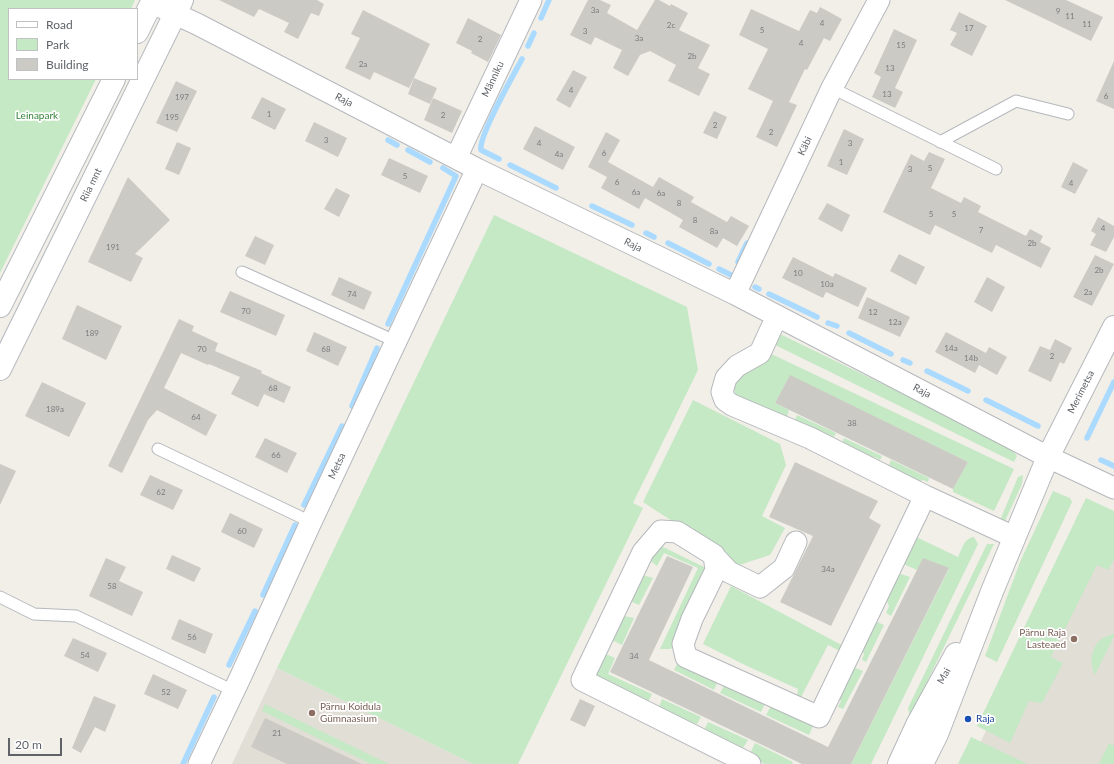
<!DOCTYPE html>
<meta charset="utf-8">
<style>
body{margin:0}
#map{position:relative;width:1114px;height:764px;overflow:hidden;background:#f1efe8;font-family:Lato,sans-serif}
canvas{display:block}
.legend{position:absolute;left:8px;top:8px;width:130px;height:72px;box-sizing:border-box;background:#fff;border:1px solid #bfc1c3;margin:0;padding:5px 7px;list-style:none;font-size:12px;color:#5f6368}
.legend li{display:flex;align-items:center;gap:8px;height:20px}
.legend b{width:20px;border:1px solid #bfc1c3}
.scale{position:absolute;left:8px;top:738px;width:54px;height:18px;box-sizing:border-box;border:2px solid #5f6368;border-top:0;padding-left:5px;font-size:12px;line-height:14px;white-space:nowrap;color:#5f6368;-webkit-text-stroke:3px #fff;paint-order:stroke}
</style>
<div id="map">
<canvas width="1114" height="764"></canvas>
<ul class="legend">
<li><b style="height:5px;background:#fff"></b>Road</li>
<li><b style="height:11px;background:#c5e8c5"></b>Park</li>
<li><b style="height:11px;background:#cccac5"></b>Building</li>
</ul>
<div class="scale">20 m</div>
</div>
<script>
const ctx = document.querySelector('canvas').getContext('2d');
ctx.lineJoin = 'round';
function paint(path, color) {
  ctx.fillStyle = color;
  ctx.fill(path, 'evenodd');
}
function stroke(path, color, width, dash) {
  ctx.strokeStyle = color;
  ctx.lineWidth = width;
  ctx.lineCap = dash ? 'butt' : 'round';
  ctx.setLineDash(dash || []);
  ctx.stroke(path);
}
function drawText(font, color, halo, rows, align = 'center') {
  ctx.font = font + ' Lato,sans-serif';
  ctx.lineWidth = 3.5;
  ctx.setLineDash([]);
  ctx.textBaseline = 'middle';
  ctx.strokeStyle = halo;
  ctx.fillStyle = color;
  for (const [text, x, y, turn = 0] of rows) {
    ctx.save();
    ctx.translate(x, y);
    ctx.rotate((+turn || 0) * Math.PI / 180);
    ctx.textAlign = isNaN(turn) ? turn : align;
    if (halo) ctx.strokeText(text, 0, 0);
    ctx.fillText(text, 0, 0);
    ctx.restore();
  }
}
paint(new Path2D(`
 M1101 508 1114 514V764H969Z
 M277 668 473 764H232Z`), '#e1ded6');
paint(new Path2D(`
 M0 0H135L131 9H9V79H96L0 273Z
 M494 215 687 307 698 370 633 503 643 508 518 764H473L277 668Z
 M782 335 1008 445 1017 456 1014 462 771 343 774 337Z
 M765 351 1014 469 994 511 953 492V489L968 462 790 376 775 403 789 410 787 417 782 414 773 416 740 398 735 393 734 384Z
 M693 400 780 444 786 465 762 516 785 528 770 555 739 565 643 502Z
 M797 415 836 433 834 437 829 435 822 438 793 425Z
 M844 438 882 456 880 460 875 457 868 460 840 448Z
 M891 460 929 478 928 482 923 480 915 483 887 470Z
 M1023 475 1022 484 1004 523 1001 518 1018 477Z
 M1053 491 1070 498 1072 502 997 662 985 656 1020 562Z
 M1086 498 1114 511V560L1108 570 1097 565 1051 657 1063 663 1042 703 1029 701 1010 743 977 726Z
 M912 535 958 557C962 549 964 538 974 537L978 544 871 764H851L949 569 917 570 901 563Z
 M987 544H994L910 717 908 708Z
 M657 546 663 547 704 567 706 571V577L671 649H660L698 568 664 553 657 566 647 558Z
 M898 573 910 577 891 616 886 613 889 606 886 599Z
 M639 574 653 578 639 605 628 600Z
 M731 586 849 649 846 654 828 645 801 697 808 704 796 705 798 689 747 666 703 644Z
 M619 615 634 618 622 645 608 638Z
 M875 621 884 625 866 662 862 660 864 654 861 649Z
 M1114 634V636L1095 675C1087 657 1093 638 1114 634Z
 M601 652 615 658 608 674 652 694 647 704 595 676Z
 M678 662 718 681 714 690 674 670Z
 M853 667 863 671 843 709 838 707 841 701 838 696Z
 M725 684 765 703 761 712 720 693Z
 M662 699 701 717 697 724 692 723 685 725 657 712Z
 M265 704 389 764H371L262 711Z
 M771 706 813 726 809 735 766 715Z
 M708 722 748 740 743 748 702 734Z
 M971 737 1028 764H958Z
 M755 743 793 762 792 764H765L749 756Z
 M1109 743 1114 746V764H1099Z`), '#c5e8c5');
stroke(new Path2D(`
 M541 18 549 0
 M528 46 534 33
 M388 140 397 145
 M408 150 430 162
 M499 159 481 150C478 137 514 74 522 59
 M510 165 556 188
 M592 206 632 225
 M646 233 654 237
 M668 243 709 264
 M738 262 747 243
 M719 269 735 277
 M755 287 759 289
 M769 294 817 317
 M828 323 837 326
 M388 324 456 176 443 168
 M849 333 891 354
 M903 360 910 363
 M927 371 968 391
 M986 400 1038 426
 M352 406 377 348
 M1087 438 1114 382
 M1101 460 1114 466
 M304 505 342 426
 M263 595 295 525
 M229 665 255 611
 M183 764 214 697`), '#aadaff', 5.5);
paint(new Path2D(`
 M219 0H317L324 4 319 16 311 13 298 39 284 32 289 23 259 9 254 17Z
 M588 0H600L611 5 607 13 637 30 655 0H659L670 6 671 4 688 13 679 30 710 45 698 68 710 74 699 96 668 81 676 65 650 51 640 55 628 76 613 68 622 50 595 37 591 45 570 35Z
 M1005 0H1066L1103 17 1091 41Z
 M820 7 842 19 830 41 824 38 807 70 805 69 789 102 797 105 777 147 756 137 773 101 748 89 768 49 739 35 751 9 799 31 810 10 817 13Z
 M363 10 430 44 409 88 374 72 370 80 345 68 360 38 351 34Z
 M959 12 987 26 972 56 950 45 957 33 950 30Z
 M468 18 501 35 488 62 471 53 472 51 456 43Z
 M894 29 917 40 895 88 903 92 895 108 872 97 881 77 874 73Z
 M1114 61V109L1096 101Z
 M573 70 587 77 570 108 556 100Z
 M414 78 437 88 430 104 408 94Z
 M176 81 197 91 177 132 156 123Z
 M262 97 286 109 275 130 251 118Z
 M433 98 462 111 452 133 424 120Z
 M714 111 727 117 717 139 703 133Z
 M314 122 347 138 338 157 305 141Z
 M535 126 575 147 563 170 523 149Z
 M844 129 864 139 847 175 827 166Z
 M606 132 620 140 608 162 653 187 659 177 694 197 691 202 727 222 731 216 749 226 737 246 723 238 717 248 679 227 683 220 645 198 639 209 601 188 607 177 588 167Z
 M177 142 191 148 179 175 165 169Z
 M929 152 945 159 931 188 961 203 964 197 981 206 978 212 1026 236 1030 229 1043 236 1040 242 1051 248 1041 268 996 245 992 253 935 225 930 235 883 212 911 154 924 161Z
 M389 158 428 176 420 193 381 175Z
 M1073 162 1088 170 1075 194 1061 187Z
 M128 177 170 220 135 254 143 258 131 282 88 262Z
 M336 188 350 195 339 217 324 209Z
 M827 203 850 215 842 232 818 219Z
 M1098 217 1114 226V237L1106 252 1090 245 1096 234 1091 231Z
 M255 236 274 245 265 265 245 256Z
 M899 254 925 267 916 285 890 271Z
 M1095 255 1114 264 1092 306 1073 297Z
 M793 257 833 277 835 273 867 288 858 307 826 292 823 298 782 278Z
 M339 277 372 292 364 310 331 295Z
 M987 277 1005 287 992 312 974 302Z
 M230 291 285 315 276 336 220 312Z
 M867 297 910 317 900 337 858 318Z
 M77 305 122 326 106 360 62 339Z
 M179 319 194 326 192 331 218 343 215 351 262 371 261 373 291 387 284 403 264 394 258 407 231 394 240 377 209 364 208 365 181 353 164 388 217 415 206 436 157 410 148 420 122 473 108 466Z
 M314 332 347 347 338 366 306 351Z
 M946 332 986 353 989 347 1007 357 997 375 979 365 975 373 935 352Z
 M1055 339 1072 348 1064 364 1060 362 1051 382 1028 371 1040 346 1050 350Z
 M790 375 968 462 953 489 775 403Z
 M42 382 86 403 69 437 25 416Z
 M265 438 297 453 287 473 255 457Z
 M795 462 878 501 869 518 881 525 831 626 780 602 813 536 769 517Z
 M0 464 16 471 0 505Z
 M150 475 183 490 173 510 140 495Z
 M230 513 263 529 254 548 221 532Z
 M172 555 201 568 194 582 166 569Z
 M667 556 693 567 649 660 828 747 923 558 949 568 851 764H802L610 672Z
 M106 558 126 567 119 581 143 592 132 616 89 596Z
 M179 619 213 634 205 654 171 639Z
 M73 638 107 653 98 672 64 656Z
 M153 674 187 690 178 709 144 694Z
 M94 696 116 705 105 732 95 727 81 753 72 748Z
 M580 699 595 706 585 727 570 720Z
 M265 718 362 764H287L251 747Z`), '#cccac5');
const service = new Path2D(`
 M832 88 996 169
 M940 142 1016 101 1068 114
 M242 272 395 341
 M158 449 311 522
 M0 597 34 614 76 616 234 691`);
const minor = new Path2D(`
 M152 3 197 24 477 169 735 294 1048 457 1114 488
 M456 158 531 0
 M735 294 832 88 879 0
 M777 316 760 353 737 366 726 378 722 392 725 400 732 405 810 438 925 496 1014 537
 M714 556 729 572 760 587 784 568 796 542
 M199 764 240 678 311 522 477 169
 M750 764 582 680 643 552 661 531 677 532 714 555 716 570 692 619 683 644 686 657 819 717 925 496`);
const tertiary = new Path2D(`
 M899 764 917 725 956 654
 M922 764 937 734 993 589 1048 457 1114 327`);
const secondary = new Path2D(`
 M137 32 153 0
 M0 306 114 79
 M0 369 182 0`);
stroke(service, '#b5b8bc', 13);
stroke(minor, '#b5b8bc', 23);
stroke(tertiary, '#b5b8bc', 24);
stroke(secondary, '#b6babf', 24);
stroke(service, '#fff', 11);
stroke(minor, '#fff', 21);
stroke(tertiary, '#fff', 22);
stroke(secondary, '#fff', 22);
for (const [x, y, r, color] of [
 [1074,639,4,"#8d6e63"],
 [312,713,4,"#8d6e63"],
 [968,719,4,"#1a4fb4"]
]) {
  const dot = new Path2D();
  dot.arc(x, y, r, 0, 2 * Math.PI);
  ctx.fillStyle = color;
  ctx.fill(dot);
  stroke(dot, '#fff', 1.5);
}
drawText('8px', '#7a7d7f', null, [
 ["3a",595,10],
 ["9",1058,11],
 ["11",1070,16],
 ["4",822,23],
 ["11",1087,24],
 ["2c",671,25],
 ["17",969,28],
 ["5",762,30],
 ["3",585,31],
 ["3a",639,38],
 ["2",480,39],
 ["4",801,43],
 ["15",901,45],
 ["2b",692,56],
 ["2a",363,64],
 ["13",890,68],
 ["4",571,90],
 ["13",887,94],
 ["6",1106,96],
 ["197",182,97],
 ["1",269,114],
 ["2",443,115],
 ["195",172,117],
 ["2",715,125],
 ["2",771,132],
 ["3",326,140],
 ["4",539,143],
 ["3",850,143],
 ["6",604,153],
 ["4a",559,154],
 ["1",841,162],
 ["5",930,168],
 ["3",910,169],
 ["5",405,176],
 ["6",617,182],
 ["4",1071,183],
 ["6a",636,192],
 ["6a",661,193],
 ["8",679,203],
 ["5",931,214],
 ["5",954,214],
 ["8",695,220],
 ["4",1103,228],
 ["7",981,230],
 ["8a",714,231],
 ["2b",1032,243],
 ["191",113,247],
 ["2b",1099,270],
 ["10",798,273],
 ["10a",827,284],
 ["2a",1088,292],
 ["74",352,294],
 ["70",246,311],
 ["12",873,312],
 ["12a",895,322],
 ["189",92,333],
 ["14a",951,348],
 ["70",202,349],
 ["68",326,349],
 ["2",1052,356],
 ["14b",971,358],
 ["68",273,388],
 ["189a",55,409],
 ["64",196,417],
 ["38",852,423],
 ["66",276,455],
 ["62",161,492],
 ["60",242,531],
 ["34a",828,569],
 ["58",112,586],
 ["56",192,637],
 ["54",85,655],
 ["34",634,656],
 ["52",166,692],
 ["21",277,733]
]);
drawText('10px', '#5f6368', '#fff', [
 ["Männiku",493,79,-64],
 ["Raja",344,100,27],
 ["Käbi",805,146,-65],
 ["Riia mnt",91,185,-64],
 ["Raja",633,245,26],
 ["Raja",922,391,28],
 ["Merimetsa",1081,392,-63],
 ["Metsa",337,466,-65],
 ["Mai",944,676,-61]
]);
drawText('10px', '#348238', '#fff', [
 ["Leinapark",37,116]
]);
drawText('10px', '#785e54', '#fff', [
 ["Pärnu Raja",1066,633],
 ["Lasteaed",1066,645],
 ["Pärnu Koidula",320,707,"left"],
 ["Gümnaasium",320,719,"left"]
], 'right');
drawText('10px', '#164399', '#fff', [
 ["Raja",976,719]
], 'left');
</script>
